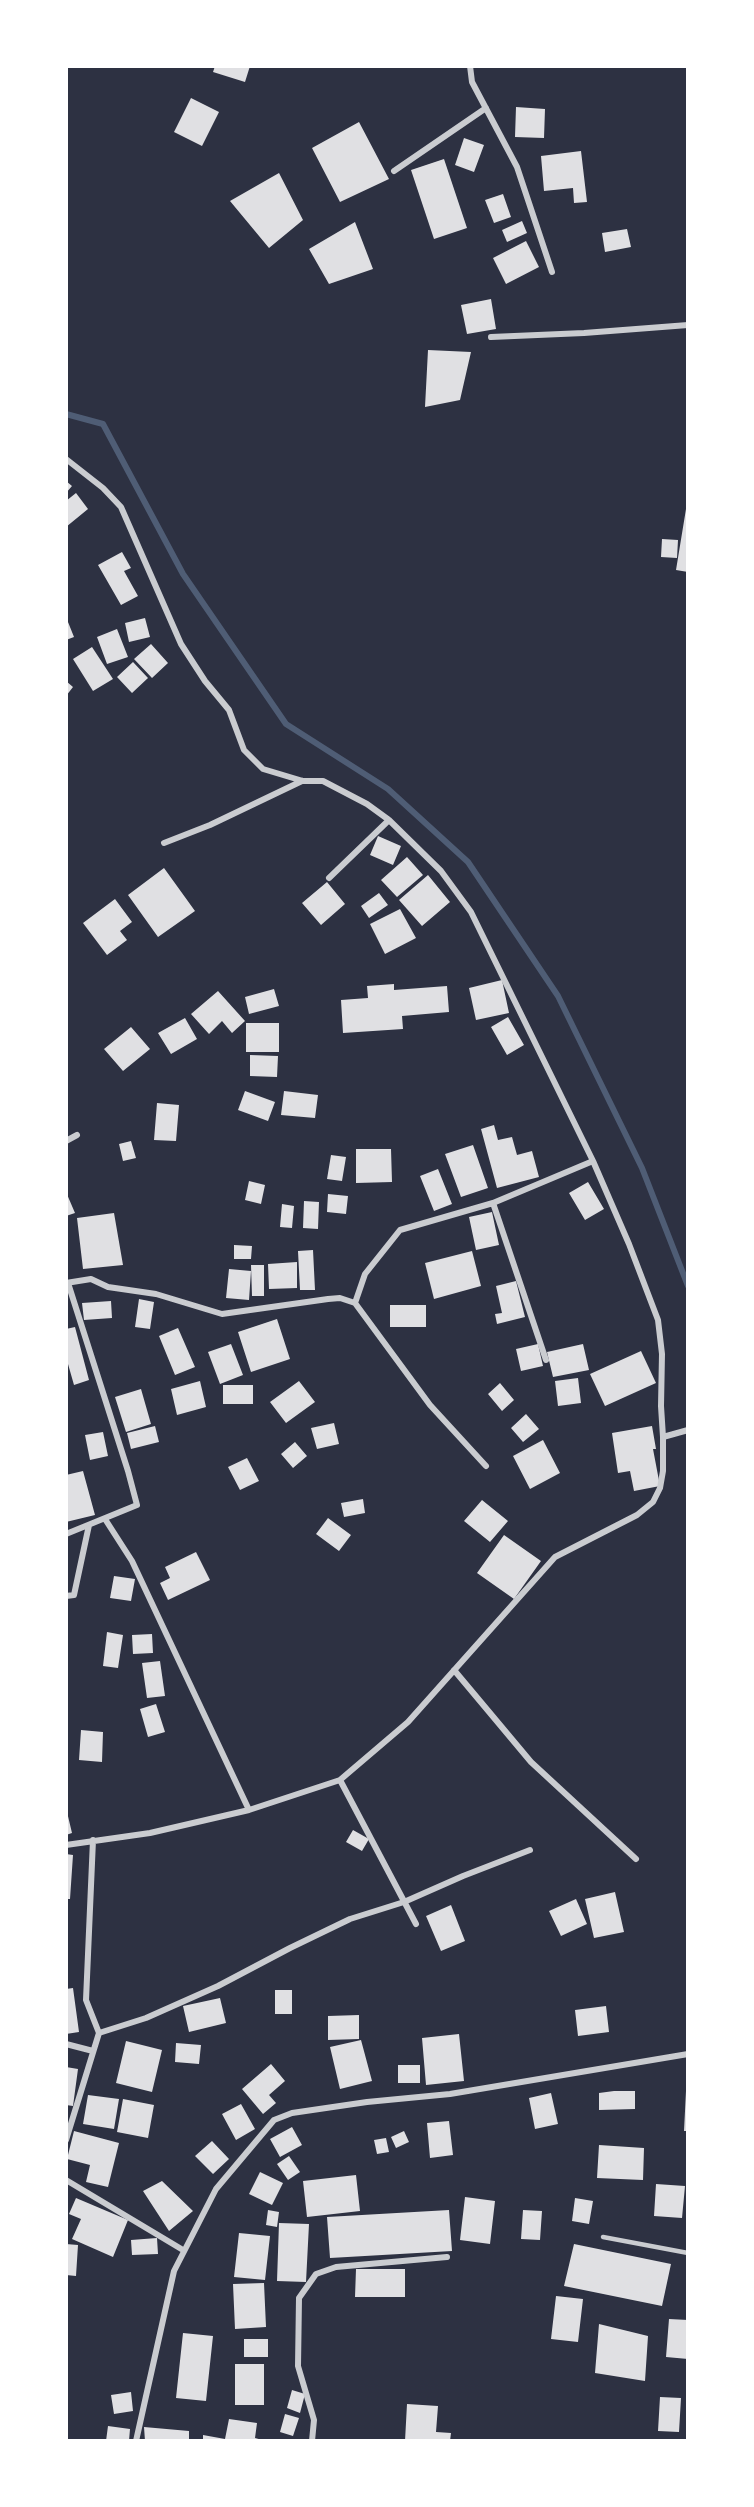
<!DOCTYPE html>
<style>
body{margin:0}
#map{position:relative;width:754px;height:2507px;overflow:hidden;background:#2d3142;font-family:Karla,sans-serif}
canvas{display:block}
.frame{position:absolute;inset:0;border:68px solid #fff;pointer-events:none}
</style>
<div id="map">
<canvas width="754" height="2507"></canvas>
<div class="frame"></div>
</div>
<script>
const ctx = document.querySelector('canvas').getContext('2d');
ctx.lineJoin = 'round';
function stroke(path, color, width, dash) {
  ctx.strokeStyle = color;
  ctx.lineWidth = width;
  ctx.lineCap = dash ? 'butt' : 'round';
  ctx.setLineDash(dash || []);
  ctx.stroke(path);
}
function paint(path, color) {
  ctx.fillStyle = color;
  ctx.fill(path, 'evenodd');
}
stroke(new Path2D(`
 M66 414 103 424 183 574 286 724 388 789 468 862 558 996 642 1168 688 1286`), '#4f5d75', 6);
paint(new Path2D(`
 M215 66H250L245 82 213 72Z
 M191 98 219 112 202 146 174 132Z
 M516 107 545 109 544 138 515 137Z
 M359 122 389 179 340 202 312 148Z
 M464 138 484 145 474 172 455 165Z
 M581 151 587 202 574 203 573 188 544 191 541 156Z
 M444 159 467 228 434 239 411 170Z
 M279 173 303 220 269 248 230 201Z
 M503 194 511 217 494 223 485 200Z
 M522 221 527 233 507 242 502 230Z
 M355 222 373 269 329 284 309 249Z
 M627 229 631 247 605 252 602 233Z
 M526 241 539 267 506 284 493 258Z
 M491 299 496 329 467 334 461 305Z
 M428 350 471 352 460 400 425 407Z
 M66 481 72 486 66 493Z
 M76 493 88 509 66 527V501Z
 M686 509 688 510V572L676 570Z
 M662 539 678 540 677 558 661 557Z
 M122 552 131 568 124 571 138 596 121 605 98 565Z
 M66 617 74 637 66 640Z
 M145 618 150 637 129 642 125 623Z
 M117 629 128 657 107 664 97 637Z
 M151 644 168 663 152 678 134 659Z
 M92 647 113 679 93 691 73 659Z
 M133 662 148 678 132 693 117 677Z
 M66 681 73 687 66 696Z
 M378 836 401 846 393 865 370 855Z
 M407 857 423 875 397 897 381 880Z
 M164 868 195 911 158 937 128 895Z
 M428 875 450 902 422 926 399 900Z
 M327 882 345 904 321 925 302 903Z
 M379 893 388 905 369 918 361 906Z
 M115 899 132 922 120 931 127 940 107 955 83 923Z
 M400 909 416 938 385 954 370 924Z
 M502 980 509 1013 476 1020 469 988Z
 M394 984V990L447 986 449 1012 402 1016 403 1029 343 1033 341 1000 368 998 367 986Z
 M274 989 279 1006 249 1014 245 997Z
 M218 991 245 1021 232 1033 222 1021 209 1034 191 1014Z
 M508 1017 524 1045 507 1055 491 1027Z
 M185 1018 197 1039 171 1054 158 1033Z
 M246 1023H279V1052H246Z
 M131 1027 150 1049 123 1071 104 1049Z
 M250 1055 278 1056 277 1077 250 1076Z
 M245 1091 275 1102 268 1121 238 1110Z
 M284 1091 318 1095 315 1118 281 1115Z
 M157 1103 179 1105 176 1141 154 1140Z
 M494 1125 498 1140 512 1137 517 1155 532 1151 539 1177 497 1188 481 1129Z
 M131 1141 136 1158 123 1161 119 1144Z
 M473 1145 488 1188 461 1197 445 1154Z
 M356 1149H391L392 1182 356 1183Z
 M331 1155 346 1157 342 1181 327 1179Z
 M438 1169 452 1204 434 1211 420 1176Z
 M249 1181 265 1185 261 1204 245 1200Z
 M588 1182 604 1209 585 1220 569 1193Z
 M66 1192 75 1213 66 1216Z
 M328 1194 348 1196 346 1214 327 1212Z
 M304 1201 319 1202 318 1229 303 1228Z
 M282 1204 294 1206 292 1228 280 1227Z
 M492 1212 499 1245 476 1250 469 1217Z
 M114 1213 123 1265 83 1269 77 1218Z
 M234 1245 252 1246 251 1259H234Z
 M313 1250 315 1290H300L298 1251Z
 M472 1251 481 1286 434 1299 425 1263Z
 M297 1262V1288L269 1289 268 1264Z
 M251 1265H264V1296H252Z
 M229 1269 251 1271 249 1300 226 1298Z
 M516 1281 525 1317 497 1324 495 1314 502 1313 496 1286Z
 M139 1299 154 1302 150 1329 135 1327Z
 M111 1301 112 1318 84 1320 82 1303Z
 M390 1305H426V1327H390Z
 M277 1319 290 1359 251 1372 238 1332Z
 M75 1327 89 1380 74 1385 66 1357V1329Z
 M178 1328 195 1367 175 1375 159 1336Z
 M231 1344 243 1375 220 1384 208 1352Z
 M538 1344 543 1366 521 1371 516 1349Z
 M583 1344 589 1370 553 1377 547 1352Z
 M641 1351 656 1383 605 1406 590 1374Z
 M578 1378 581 1403 558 1406 555 1381Z
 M200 1381 206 1407 177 1415 171 1389Z
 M299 1381 315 1402 286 1423 270 1402Z
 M500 1383 514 1400 502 1411 488 1394Z
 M223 1385H253V1404H223Z
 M141 1389 151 1424 126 1432 115 1397Z
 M526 1414 539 1429 523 1442 511 1428Z
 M334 1423 339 1444 317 1449 311 1428Z
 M155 1426 159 1442 131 1449 127 1433Z
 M652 1426 656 1449H653L660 1486 634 1491 630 1471 618 1473 612 1433Z
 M103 1432 108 1456 90 1460 85 1435Z
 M543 1440 560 1473 530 1489 513 1456Z
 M295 1442 307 1456 293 1468 281 1454Z
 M247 1458 259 1481 240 1490 228 1467Z
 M83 1471 95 1515 66 1522V1475Z
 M363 1499 365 1513 344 1517 341 1503Z
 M482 1500 508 1521 490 1542 464 1521Z
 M328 1518 351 1535 339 1551 316 1534Z
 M504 1535 541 1561 514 1599 477 1573Z
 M196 1552 210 1580 168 1600 160 1583 170 1578 165 1567Z
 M114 1576 135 1579 131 1601 110 1598Z
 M107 1632 123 1635 118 1668 103 1666Z
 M152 1634 153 1653 133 1654 132 1635Z
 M160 1661 165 1696 147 1698 142 1663Z
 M156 1704 165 1732 148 1737 140 1709Z
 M81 1730 103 1732 102 1762 79 1760Z
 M67 1812 72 1833 66 1835V1813Z
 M353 1830 369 1839 362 1851 346 1842Z
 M66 1854 73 1855 70 1899H66Z
 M615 1892 624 1932 594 1938 585 1899Z
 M576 1899 587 1924 561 1936 549 1911Z
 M451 1905 465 1941 441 1951 426 1916Z
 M73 1988 79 2032 66 2034V1989Z
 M275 1990H292V2014H275Z
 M220 1998 226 2023 189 2032 183 2006Z
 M606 2006 609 2032 578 2036 575 2010Z
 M359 2015V2039L328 2040V2016Z
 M459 2034 464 2081 426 2085 422 2038Z
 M361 2040 372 2081 340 2089 330 2047Z
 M126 2041 162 2050 152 2092 116 2083Z
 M176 2043 201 2045 199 2064 175 2062Z
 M271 2064 285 2081 269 2095 276 2103 263 2114 242 2089Z
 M398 2065H420V2083H398Z
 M66 2067 78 2069 73 2106 66 2105Z
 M614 2091H635V2109L599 2110V2093Z
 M686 2091H688V2131H684Z
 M551 2093 558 2124 535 2129 529 2098Z
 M88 2095 119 2099 114 2129 83 2124Z
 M123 2099 154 2105 148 2138 117 2132Z
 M241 2104 255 2129 236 2140 222 2114Z
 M449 2121 453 2155 430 2158 427 2123Z
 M292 2127 302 2145 280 2157 270 2139Z
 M74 2131 119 2143 108 2187 86 2182 90 2165 67 2159Z
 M404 2131 409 2142 396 2148 391 2137Z
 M386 2138 389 2152 377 2154 374 2140Z
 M212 2141 229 2159 213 2174 195 2156Z
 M599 2145 644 2148 643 2180 597 2178Z
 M289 2156 300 2172 288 2180 277 2164Z
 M260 2172 283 2183 272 2205 249 2194Z
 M356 2175 360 2211 307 2217 303 2181Z
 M162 2181 193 2211 169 2231 143 2191Z
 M656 2184 685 2186 682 2218 654 2216Z
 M465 2197 495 2201 490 2244 460 2240Z
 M76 2198 128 2220 113 2257 72 2239 81 2219 69 2214Z
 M575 2198 593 2201 589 2224 572 2221Z
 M268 2210 279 2212 277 2227 266 2225Z
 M449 2210 452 2251 330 2258 327 2217Z
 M523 2210 542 2211 540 2240 521 2239Z
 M279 2223 309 2224 306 2282 277 2281Z
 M239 2233 270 2236 265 2280 234 2277Z
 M157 2238 158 2254 132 2255 131 2240Z
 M66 2244 78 2245 76 2276 66 2275Z
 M574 2244 671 2264 662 2306 564 2286Z
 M356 2269H405V2297H355Z
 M264 2283 266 2327 235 2329 233 2284Z
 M556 2296 583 2299 578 2342 551 2339Z
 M669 2319 688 2320V2359L666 2357Z
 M599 2324 648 2336 645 2381 595 2373Z
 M183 2333 213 2336 206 2401 176 2398Z
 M244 2339H268V2357H244Z
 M235 2364H264V2405H235Z
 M292 2390 305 2394 300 2413 287 2408Z
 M131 2392 133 2411 114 2414 111 2395Z
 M660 2397 681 2398 679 2432 658 2431Z
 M407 2404 438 2406 436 2432 451 2433 450 2441H405Z
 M285 2414 299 2418 293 2436 280 2432Z
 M229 2419 257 2423 255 2438 266 2441H203V2435L225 2439Z
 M108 2426 130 2429 129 2441H106Z
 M144 2427 189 2431V2441H145Z`), '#e0e0e3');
stroke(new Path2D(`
 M603 2237 688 2253`), '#caccd0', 4.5);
stroke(new Path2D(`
 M470 66 472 82 517 167 552 272
 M394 171 486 108
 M491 337 584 333 688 325
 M66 459 103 488 121 507 181 644 205 681 229 710 244 750 263 769 303 781H323L367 804 389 820 441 871 471 912 593 1161 629 1244 658 1320 662 1354 661 1406 663 1437V1471L660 1488 653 1502 637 1515 555 1557 408 1722 340 1780 249 1810 150 1833 66 1845
 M164 843 210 825 302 781
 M329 878 389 820
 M66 1141 77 1135
 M493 1203 546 1360
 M66 1283 91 1279 108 1287 156 1294 222 1314 328 1299 340 1298 355 1303 430 1405 486 1466
 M355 1303 365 1274 400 1230 493 1203 593 1161
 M663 1437 688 1430
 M105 1519 132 1561 249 1810
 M66 1534 137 1505 128 1471 68 1283
 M66 1596 74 1595 89 1525
 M454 1670 531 1762 636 1859
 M340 1780 416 1924
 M99 2033 146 2018 218 1986 290 1948 350 1919 404 1902 463 1876 530 1850
 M66 2044 93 2051
 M66 2140 99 2033 86 2000 93 1840
 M66 2180 183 2250
 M136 2441 174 2271 216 2189 274 2120 292 2113 367 2102 450 2094 688 2054
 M312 2441 314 2420 298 2366 299 2298 316 2274 336 2267 447 2257`), '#caccd0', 6);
</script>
